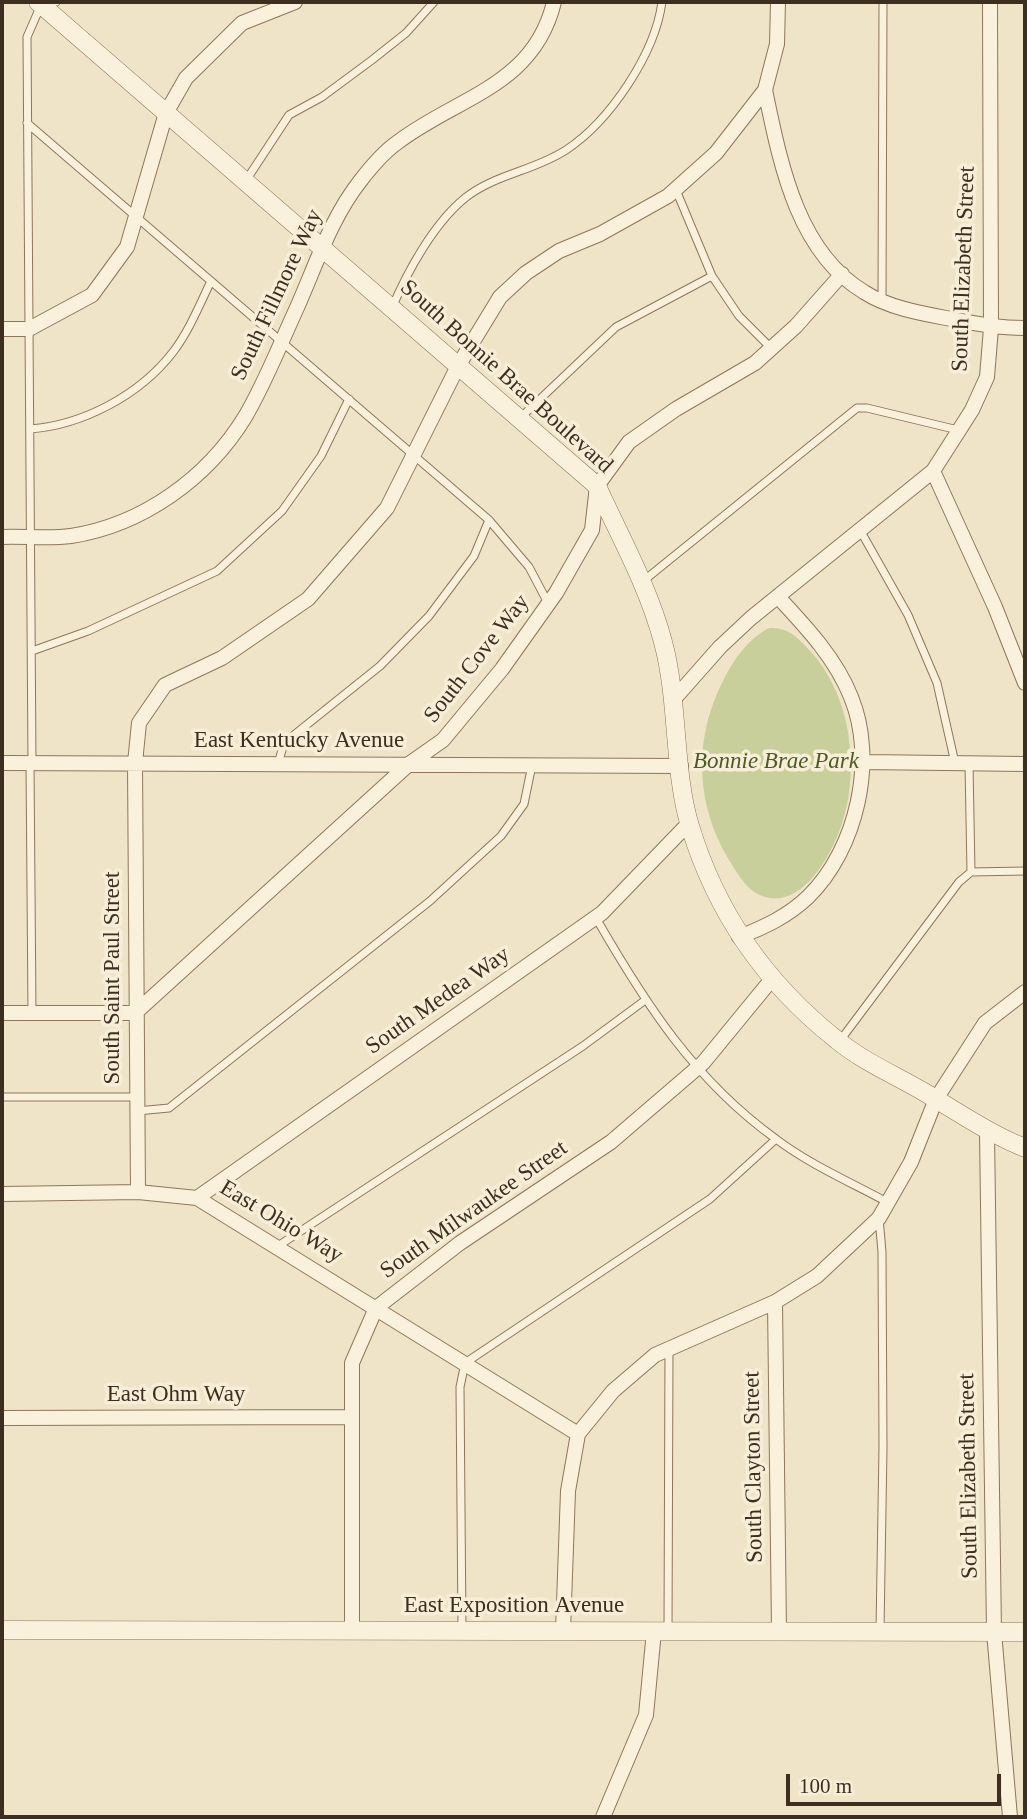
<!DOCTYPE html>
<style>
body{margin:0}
#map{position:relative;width:1027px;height:1819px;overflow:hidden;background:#f0e4c8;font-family:Georgia,serif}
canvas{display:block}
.frame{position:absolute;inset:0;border:4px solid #3d2e20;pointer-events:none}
.scale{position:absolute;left:786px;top:1774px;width:215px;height:32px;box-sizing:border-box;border:4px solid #3d2e20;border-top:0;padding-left:9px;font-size:21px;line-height:24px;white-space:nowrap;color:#3d2e20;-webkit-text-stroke:5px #f7eed8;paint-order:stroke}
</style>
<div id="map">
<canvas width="1027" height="1819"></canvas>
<div class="frame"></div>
<div class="scale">100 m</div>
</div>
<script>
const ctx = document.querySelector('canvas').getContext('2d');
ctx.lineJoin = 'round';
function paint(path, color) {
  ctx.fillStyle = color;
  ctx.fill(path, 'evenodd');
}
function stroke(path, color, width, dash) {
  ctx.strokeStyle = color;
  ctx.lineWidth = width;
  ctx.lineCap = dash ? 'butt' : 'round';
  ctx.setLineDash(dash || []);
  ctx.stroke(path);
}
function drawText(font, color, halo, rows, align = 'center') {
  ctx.font = font + ' Georgia,serif';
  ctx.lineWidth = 7;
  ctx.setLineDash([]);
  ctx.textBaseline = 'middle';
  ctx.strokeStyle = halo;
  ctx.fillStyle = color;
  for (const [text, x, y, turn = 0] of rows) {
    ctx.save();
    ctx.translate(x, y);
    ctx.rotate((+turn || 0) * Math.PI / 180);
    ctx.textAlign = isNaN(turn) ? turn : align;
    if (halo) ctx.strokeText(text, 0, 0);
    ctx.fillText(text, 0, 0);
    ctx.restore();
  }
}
paint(new Path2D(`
 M769 628C790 627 799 639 812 653 835 679 848 715 850 750 852 774 850 800 842 823 832 856 798 917 756 893 744 886 736 871 729 860 695 804 693 737 724 679 735 658 747 640 769 628Z`), '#c9cf9b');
const service = new Path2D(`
 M27 123 489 520 529 567 548 603
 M245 182 289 115 322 97 372 60 406 33 434 2
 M676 190 712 276
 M882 300 883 2
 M392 308C407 272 434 223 465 198 495 174 534 171 566 150 610 121 655 54 662 2
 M519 419 616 327 712 276 739 316 771 348
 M30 429C83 425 140 395 173 352 189 331 200 304 211 281
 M860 530 908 615 937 683 955 763
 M642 582 857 408H867L958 430
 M32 651 88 631 217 571 282 511 321 456 349 399
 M30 763 32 1013
 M32 763 27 37 41 5 56 2
 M278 764 284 743 380 666 429 616 474 556 489 520
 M969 764 971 872 1025 871
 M596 918C645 1003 694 1080 776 1139 809 1164 850 1182 887 1202
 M839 1042 959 882 971 872
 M2 1097H136
 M137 1111 169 1108 430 901 501 836 524 804 532 765
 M879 1218 882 1252 883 1447 880 1630
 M278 1246 583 1046 644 1001
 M462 1629 460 1387 465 1363 710 1199 776 1139
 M668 1631 669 1350`);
const minor = new Path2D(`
 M765 90C780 161 796 251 864 292 887 307 919 313 946 318 973 323 997 328 1025 328
 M2 329H29L92 295 127 247 166 113 186 78 242 23 295 2
 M933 471 995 607 1025 683
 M2 537C24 536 49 539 71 536 142 525 207 479 245 417 264 385 279 347 295 312 315 268 330 219 361 180 371 167 385 151 398 142 457 97 534 86 554 2
 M674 699 720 647 751 618 933 471 972 410 987 377 991 328 990 2
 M864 762 1025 764
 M2 763 681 766
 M739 937C765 927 788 916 808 897 857 849 877 760 851 697 836 659 807 628 779 598
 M2 1013H135L409 764 443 740 502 669 556 593 592 530 597 486 629 442 676 409 755 363 796 326 842 274
 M987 1133 994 1632 1010 1817
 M138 1192 135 763 139 723 165 685 222 658 308 599 387 508 458 366 500 297 526 273 559 251 600 234 668 196 716 153 765 90 777 44 778 2
 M2 1194 138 1192 197 1198 578 1434
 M197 1198 602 913 689 823
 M775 1302 779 1631
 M2 1418 351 1417
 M352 1630V1363L376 1308 460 1243 611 1142 703 1063 772 979
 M563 1631 568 1491 578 1434 613 1391 655 1355 775 1302 817 1276 879 1218 911 1162 936 1099 985 1023 1025 992
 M603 1817 646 1715 654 1631`);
const tertiary = new Path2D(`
 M38 2 597 486C620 537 649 588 663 642 679 701 673 771 690 826 716 912 766 984 837 1040 862 1061 895 1075 924 1092 958 1112 988 1133 1025 1148
 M2 1630 1025 1632`);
stroke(service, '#8d765c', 9);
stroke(minor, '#8d765c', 16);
stroke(tertiary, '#8d765c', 19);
stroke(service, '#faf1dc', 7);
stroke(minor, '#faf1dc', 14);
stroke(tertiary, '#faf1dc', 18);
drawText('23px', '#3d2e20', '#f7eed8', [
 ["South Elizabeth Street",964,269,-88],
 ["South Fillmore Way",277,295,-65],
 ["South Bonnie Brae Boulevard",506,377,42],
 ["South Cove Way",477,659,-52],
 ["East Kentucky Avenue",299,741],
 ["South Saint Paul Street",113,978,-90],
 ["South Medea Way",438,1001,-35],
 ["South Milwaukee Street",474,1210,-35],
 ["East Ohio Way",281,1222,31],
 ["East Ohm Way",176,1395],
 ["South Clayton Street",754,1467,-91],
 ["South Elizabeth Street",969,1476,-91],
 ["East Exposition Avenue",514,1606]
]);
drawText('italic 23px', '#4d5a26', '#f7eed8', [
 ["Bonnie Brae Park",776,762]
]);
</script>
